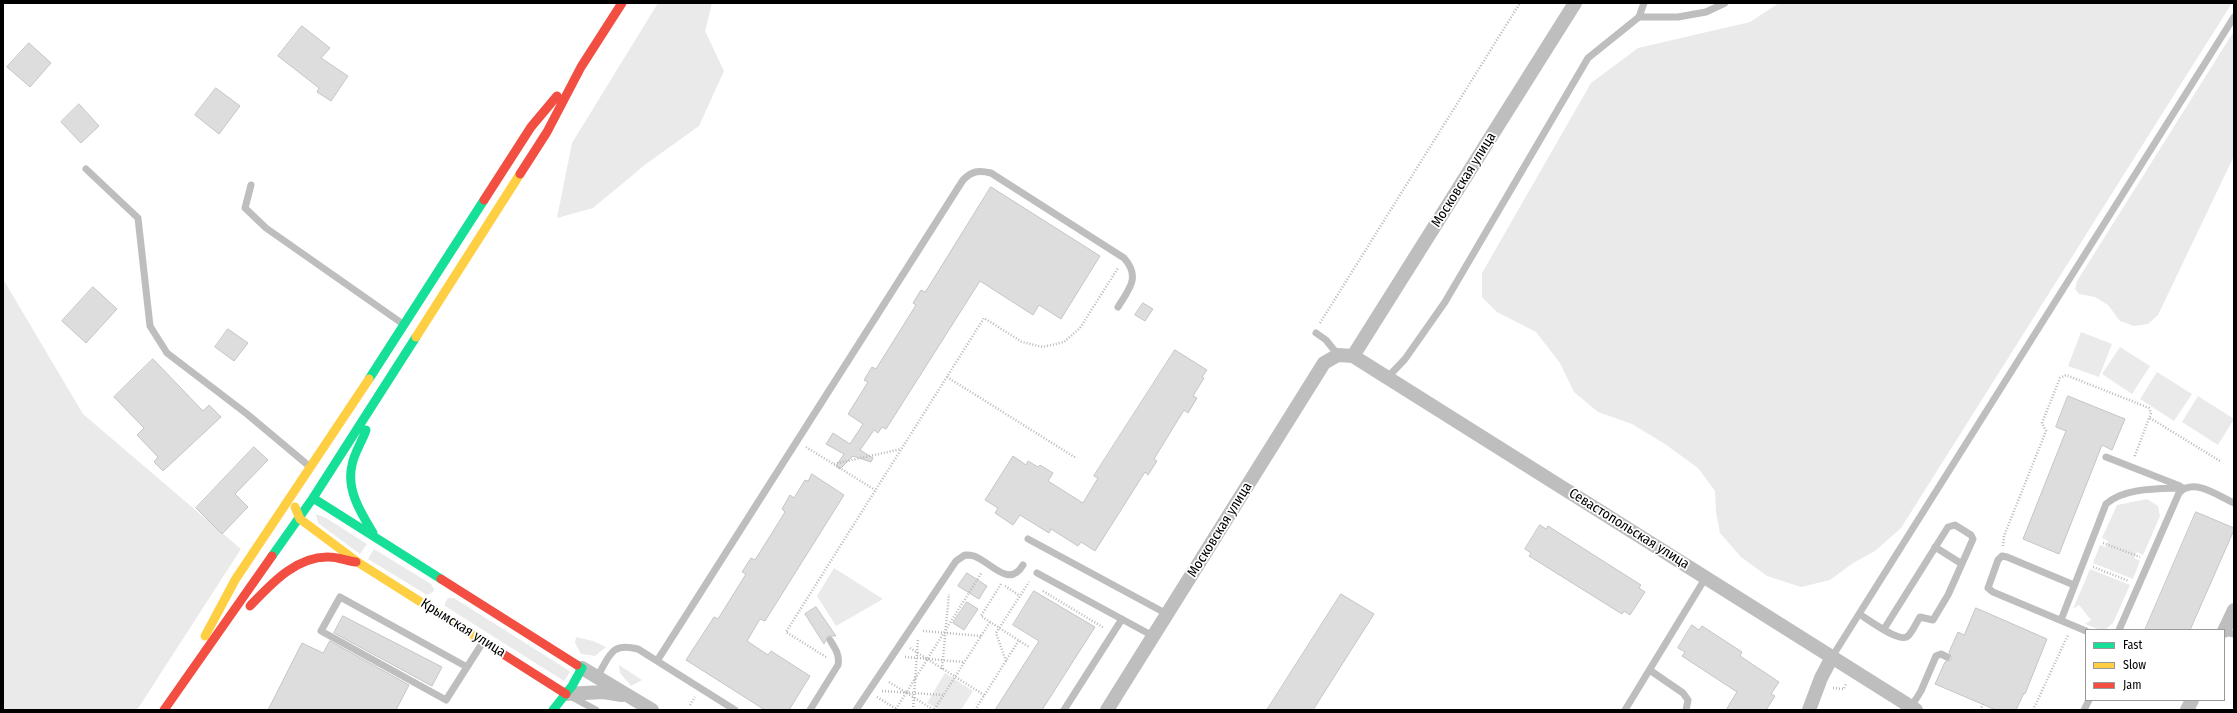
<!DOCTYPE html>
<meta charset="utf-8">
<style>
body{margin:0}
#map{position:relative;width:2237px;height:713px;overflow:hidden;background:#fff;font-family:"Fira Sans Condensed",sans-serif}
canvas{display:block}
.frame{position:absolute;inset:0;border:4px solid #000;pointer-events:none}
.legend{position:absolute;left:2085px;top:629px;width:140px;height:72px;box-sizing:border-box;background:#fff;border:1px solid #999;margin:0;padding:5px 7px;list-style:none;font-size:12px;color:#000}
.legend li{display:flex;align-items:center;gap:8px;height:20px}
.legend b{width:20px;border:1px solid #999}
</style>
<div id="map">
<canvas width="2237" height="713"></canvas>
<div class="frame"></div>
<ul class="legend">
<li><b style="height:5px;background:#16e098"></b>Fast</li>
<li><b style="height:5px;background:#ffcf43"></b>Slow</li>
<li><b style="height:5px;background:#f24e42"></b>Jam</li>
</ul>
</div>
<script>
const ctx = document.querySelector('canvas').getContext('2d');
ctx.lineJoin = 'round';
function paint(path, color) {
  ctx.fillStyle = color;
  ctx.fill(path, 'evenodd');
}
function stroke(path, color, width, dash) {
  ctx.strokeStyle = color;
  ctx.lineWidth = width;
  ctx.lineCap = dash ? 'butt' : 'round';
  ctx.setLineDash(dash || []);
  ctx.stroke(path);
}
function drawText(font, color, halo, rows, align = 'center') {
  ctx.font = font + ' "Fira Sans Condensed",sans-serif';
  ctx.lineWidth = 3.5;
  ctx.setLineDash([]);
  ctx.textBaseline = 'middle';
  ctx.strokeStyle = halo;
  ctx.fillStyle = color;
  for (const [text, x, y, turn = 0] of rows) {
    ctx.save();
    ctx.translate(x, y);
    ctx.rotate((+turn || 0) * Math.PI / 180);
    ctx.textAlign = isNaN(turn) ? turn : align;
    if (halo) ctx.strokeText(text, 0, 0);
    ctx.fillText(text, 0, 0);
    ctx.restore();
  }
}
paint(new Path2D(`
 M658 3H712L705 31 724 71 699 126 646 164 593 208 557 218 572 143Z
 M1779 3H2232L1901 528 1875 551 1853 563 1830 580 1801 587 1767 576 1741 557 1720 533 1716 512 1715 491 1698 468 1665 444 1632 424 1598 412 1574 392 1560 363 1536 332 1497 312 1482 297V273L1591 83 1638 48 1750 22Z
 M2234 31V156L2158 315 2148 324 2134 326 2120 321 2108 305 2095 297 2079 294 2075 289 2077 281Z
 M3 279 83 414 241 549 137 710H3Z
 M2081 332 2112 344 2099 377 2068 366Z
 M2120 347 2150 366 2132 394 2102 374Z
 M2157 372 2192 394 2174 421 2140 399Z
 M2198 396 2234 419 2218 445 2182 422Z
 M2147 499 2158 506 2160 516 2143 555 2137 552 2134 558 2140 561 2133 579 2093 563 2100 545 2106 547 2108 541 2102 538 2117 505Z
 M316 514 326 518 367 544 360 554 318 523Z
 M374 549 431 584 434 589 433 592 427 595 368 559Z
 M834 568 883 599 836 626 817 596Z
 M2090 569 2130 585 2113 623 2105 630 2098 629 2085 624 2091 620 2079 605 2073 609Z
 M448 598H454L568 670 570 672 564 681 445 606V603Z
 M576 637 593 641 606 647 595 656 581 654 575 643Z
 M619 665 642 680 631 686 620 673Z
 M945 673 973 691 961 710H939L927 703Z`), '#eaeaea');
const building = new Path2D(`
 M302 26 330 48 321 58 348 76 331 101 317 92 319 88 278 56Z
 M29 43 51 63 30 87 7 67Z
 M216 88 240 106 219 134 195 115Z
 M79 104 99 126 81 143 61 122Z
 M991 187 1100 256 1061 319 1039 305 1033 315 980 281 886 429 882 427 878 433 874 430 860 450 873 458 871 462 853 456 840 469 836 466 844 454 826 444 833 433 850 444 863 424 848 414 868 382 864 380 872 367 876 369 916 305 913 303 921 290 925 292Z
 M93 287 117 309 86 343 62 321Z
 M1143 303 1153 309 1145 321 1135 315Z
 M228 329 248 343 234 361 215 347Z
 M1175 350 1207 370 1202 377 1204 378 1193 396 1197 398 1188 413 1184 410 1154 459 1157 461 1148 475 1145 472 1095 551 1081 542 1078 546 1051 529 1049 533 1020 515 1013 525 995 513 998 508 985 500 1013 456 1026 465 1028 461 1038 467 1040 465 1053 473 1048 481 1083 503 1098 478 1094 476Z
 M153 359 203 411 209 405 221 417 163 471 154 462 158 457 137 435 144 428 114 397Z
 M2068 396 2125 419 2112 450 2102 445 2059 554 2023 539 2066 431 2056 427Z
 M254 447 268 460 235 494 248 507 222 534 196 508Z
 M812 474 844 495 765 621 760 619 747 641 768 655 771 651 810 676 789 710H765L686 660 714 617 718 619 746 574 742 572 751 558 755 560 772 533 785 512 782 509 790 495 794 498 805 480 808 481Z
 M2196 512 2234 528V530L2190 630H2145Z
 M1540 525 1546 529 1548 526 1641 585 1639 588 1645 592 1630 615 1624 611 1622 614 1529 556 1531 553 1525 549Z
 M967 573 987 586 979 599 958 586Z
 M1034 591 1095 627 1042 710H995L1039 641 1013 625Z
 M1341 594 1374 614 1313 710H1267Z
 M967 602 978 609 964 630 953 623Z
 M816 607 836 636H828L824 644 805 614Z
 M1976 608 2047 639 2025 694 2024 693 2016 710H1996L1935 684 1945 662 1952 659 1949 652 1958 632 1964 635Z
 M343 616 442 667 432 686 334 633Z
 M1692 625 1699 630 1702 626 1742 652 1740 656 1779 682 1771 694 1775 696 1766 710H1726L1737 692 1682 656 1685 652 1678 648Z
 M330 641 409 685 396 710H268L302 643 323 653Z`);
paint(building, '#ddd');
stroke(building, '#c5c5c5', 1);
stroke(new Path2D(`
 M1320 323 1520 3
 M947 377 1076 458
 M2150 418 2220 461
 M806 447 875 490
 M834 464 901 449
 M2103 543 2140 557
 M2003 546 2004 536 2046 431 2042 423 2060 378 2066 375 2149 408 2151 413 2134 458
 M2093 567 2129 581
 M1001 584 981 616 1029 647
 M1005 586 1020 596
 M1043 591 1104 628
 M923 631 981 636
 M910 648 984 695
 M826 657 786 632 984 318 1022 342 1043 347 1064 342 1080 328 1118 268
 M905 657 964 662
 M1006 661 996 633 1029 582
 M942 669 949 594
 M889 682 934 710 990 622
 M1833 688 1844 689 1846 684
 M882 691 943 695
 M877 697 898 710
 M690 705 695 697
 M896 709 982 572
 M908 710H910
 M913 710 918 639
 M975 710 1019 640
 M1980 710 1983 704
 M2033 710 2068 635`), '#b8b8b8', 2.5, [1, 2]);
stroke(new Path2D(`
 M1639 17 1644 3
 M86 169 138 218 150 326 167 353 247 414 309 466
 M251 185 245 208 266 228 403 324
 M1316 333 1326 340 1338 355
 M1387 378 1405 359 1445 302 1588 58 1639 17H1678L1706 12 1725 3
 M2106 457 2180 486
 M1028 539 1167 614
 M1935 547 1962 564
 M1037 573 1153 636
 M2074 585 2007 557 2002 556 1998 560 1988 588 1993 592 2086 631
 M1859 614 2234 17
 M2061 620 2106 504C2125 487 2160 489 2184 488
 M2119 630 2179 493C2194 477 2218 496 2234 503
 M2224 632 2234 634
 M1832 657 1859 614C1868 619 1900 644 1908 636 1913 631 1916 623 1920 617L1933 620 1948 595 1973 539 1971 535 1955 525 1948 527 1884 629
 M657 661 963 180C972 171 978 170 991 173L1124 258C1141 277 1129 289 1118 307
 M467 667 340 597 321 631 446 700 483 642
 M1651 671 1683 693 1688 700 1686 710
 M597 677C610 656 610 642 638 649L735 710
 M570 696 596 710
 M1911 707 1921 691 1936 656 1941 654 1947 657
 M810 710 838 665C840 655 835 648 830 640
 M856 710 956 561 965 555C968 555 971 555 974 556 991 562 1009 589 1023 565
 M1064 710 1122 619
 M1625 710 1706 577
 M2084 710 2089 700`), '#bebebe', 7);
stroke(new Path2D(`
 M1353 356 1575 3
 M2224 631 2234 610
 M582 668 652 710
 M566 694 603 692 622 695
 M1107 710 1324 363 1338 355 1353 356 1916 710
 M1809 710 1821 678 1832 657
 M2187 710 2192 700`), '#bebebe', 14);
stroke(new Path2D(`
 M369 379 484 200
 M366 430C362 442 354 453 352 465 346 490 361 513 373 533
 M313 498 441 579
 M272 556 313 498 416 337
 M553 710 572 686 582 668 577 665`), '#16e098', 9);
stroke(new Path2D(`
 M416 337 520 174
 M295 507 300 519 359 563 503 654
 M205 636 235 580 369 379`), '#ffcf43', 9);
stroke(new Path2D(`
 M520 174 547 132 581 67 622 3
 M484 200 531 127 557 96
 M441 579 577 665
 M250 606C271 584 296 556 329 557 338 557 347 561 356 562
 M503 654 566 694
 M164 710 272 556`), '#f24e42', 9);
drawText('14px', '#000', '#fff', [
 ["Московская улица",1464,180,-58],
 ["Севастопольская улица",1629,529,32],
 ["Московская улица",1220,530,-58],
 ["Крымская улица",463,628,32]
]);
</script>
